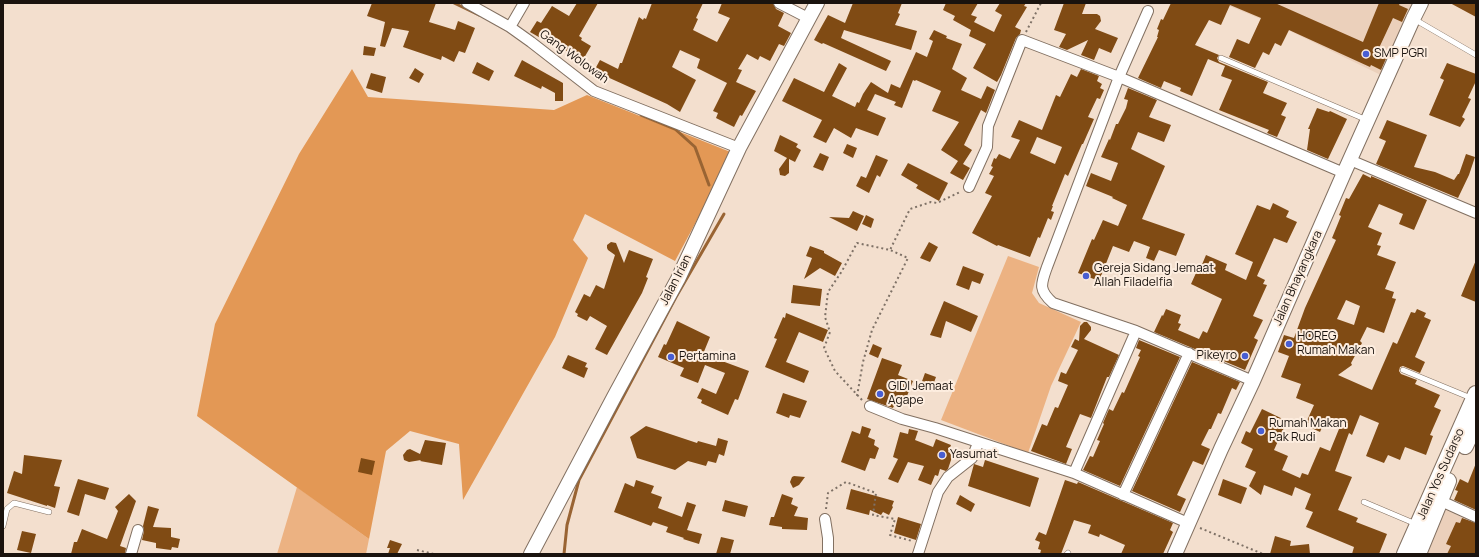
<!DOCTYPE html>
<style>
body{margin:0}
#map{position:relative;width:1479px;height:557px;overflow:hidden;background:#f3dfce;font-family:Manrope,sans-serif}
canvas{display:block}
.frame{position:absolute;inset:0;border:4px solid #1a130e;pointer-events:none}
</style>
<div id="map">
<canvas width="1479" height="557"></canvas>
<div class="frame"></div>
</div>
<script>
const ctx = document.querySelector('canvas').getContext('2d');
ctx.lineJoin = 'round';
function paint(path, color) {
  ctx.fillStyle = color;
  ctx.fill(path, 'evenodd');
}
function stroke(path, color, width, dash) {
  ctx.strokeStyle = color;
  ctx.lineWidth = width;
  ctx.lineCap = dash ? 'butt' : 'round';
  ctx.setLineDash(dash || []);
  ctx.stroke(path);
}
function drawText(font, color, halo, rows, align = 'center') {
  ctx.font = font + ' Manrope,sans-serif';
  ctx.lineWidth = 4;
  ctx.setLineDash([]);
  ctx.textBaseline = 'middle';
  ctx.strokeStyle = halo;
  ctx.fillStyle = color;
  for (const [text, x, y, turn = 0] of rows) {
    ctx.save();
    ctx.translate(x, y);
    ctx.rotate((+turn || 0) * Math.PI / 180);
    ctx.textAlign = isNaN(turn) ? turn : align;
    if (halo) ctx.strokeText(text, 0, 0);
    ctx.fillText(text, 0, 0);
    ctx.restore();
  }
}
paint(new Path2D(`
 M1222 3H1418L1385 77 1290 31Z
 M1446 510 1476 524V554H1425Z`), '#ebd0bb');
paint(new Path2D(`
 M1008 256 1039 267 1032 293 1039 303 1081 322 1051 386 1028 453 941 420Z
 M297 487 369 539 366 554H277Z`), '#ecb282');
paint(new Path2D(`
 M352 69 368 97 554 110 587 95 733 153 675 261 585 214 573 240 588 258 555 337 463 500 459 444 410 431 386 451 369 539 197 416 215 324 299 154Z`), '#e39855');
stroke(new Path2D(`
 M454 3 479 15
 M641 115 675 129 695 147 709 185
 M564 554 567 525 579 480 676 297 724 214`), '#996433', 3);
paint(new Path2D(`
 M372 3H436L429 22 455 30 458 21 475 28 465 53 459 51 454 62 442 56 441 60 403 47 409 31 392 28 385 47 380 46 385 22 367 16Z
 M577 3H598L579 36 582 38 581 40 591 46 584 58 574 52 572 54 552 43 551 44 530 32 537 21 541 23 552 6 569 16Z
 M652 3H703L696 18 698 19 693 30 717 42 730 18 718 13 722 3H773L776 9 784 13 778 26 791 33 784 46 779 44 770 61 760 56 758 60 747 54 738 69 742 70 736 82 756 91 742 116 740 115 734 127 716 118 718 113 713 111 727 83 697 68 700 59 680 50 672 67 696 80 680 112 667 104 594 71 600 60 618 69 620 63H622L639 17 643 20 644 18 646 19Z
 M853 3H902L898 13 900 14 895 25 917 31 911 50 844 30 841 38 891 61 886 71 823 43 822 44 814 40 828 15 845 23Z
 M946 3H978L971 15 977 17 974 22 994 32 1002 15 995 11 1000 3H1026L1024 6 1027 7 1015 27 1021 30 1020 34 1016 38 1001 75 997 82 973 68 986 44 969 36 971 30 953 20 955 16 943 10Z
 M1064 3H1086L1082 14H1097L1100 16 1101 21 1095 29 1118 38 1111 53 1099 48 1094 60 1081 55 1088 40 1067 50 1059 47 1066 34 1054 30Z
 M1171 3H1275L1363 42 1379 3H1400L1399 5 1408 9 1402 22 1393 18 1379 48 1389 52 1381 70 1371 65 1370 67 1289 30 1281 46 1275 43 1269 55 1263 52 1255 68 1229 57 1237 39 1249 44 1261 18 1230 5 1221 25 1209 20 1195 45 1219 55 1217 58 1219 62 1268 82 1263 93 1287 103 1281 115 1286 117 1277 137 1267 133 1269 130 1219 110 1232 80 1221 76 1225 66 1208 59 1192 96 1180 91 1181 88 1164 81 1161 88 1138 78 1158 37H1157L1159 30 1157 29 1161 19 1163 20Z
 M1450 3H1476V17Z
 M934 30 947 36 946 38 962 44 952 69 967 78 961 90 981 99 987 86 995 90 986 113 981 110 964 145 972 150 963 164 970 168 963 180 950 173 958 161 941 150 959 122 932 111 941 91 916 80 915 81 913 80 902 108 894 105 896 102 875 94 867 110 886 118 878 136 856 128 851 138 834 128 826 143 813 137 822 120 782 101 794 78 824 92 839 63 847 68 832 96 855 107 857 102 859 103 863 94 871 82 888 93 891 84 900 88 916 52 927 57 933 41 929 39Z
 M364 46 376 48 374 56 363 55Z
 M522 60 563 83V101H555V93L542 86 541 89 514 76Z
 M477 62 494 71 489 81 472 73Z
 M1447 63 1476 74V81L1468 98 1471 99 1462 117 1465 119 1460 127 1429 115 1444 80 1440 78Z
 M415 68 424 74 419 83 409 78Z
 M1081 69 1099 76 1097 81 1102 84 1100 88 1104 90 1100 99 1097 98 1088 117 1094 119 1083 144H1082L1068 176 1065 174 1052 206H1053L1051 211 1054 212 1051 220 1048 218 1040 238 1038 237 1030 257 998 245 997 246 972 233 992 196 985 193 994 176 989 174 993 167 991 166 994 158 996 159 999 154 1010 159 1020 140 1011 137 1019 120 1042 130 1056 95 1060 97 1071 74 1077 77ZM1037 137 1062 147 1055 164 1030 153Z
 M371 73 386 77 382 93 366 88Z
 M1128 88 1157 100 1149 117 1171 125 1164 142 1138 132 1131 149 1165 166 1142 219 1185 234 1176 256 1159 250 1154 261 1146 258 1150 247 1134 241 1129 252 1113 246 1099 281 1078 273 1092 239 1094 240 1103 220 1118 226 1127 205 1112 198 1113 197 1086 186 1091 173 1111 181 1118 163 1101 157 1109 139 1110 140 1116 124H1118L1126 108 1128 100 1124 99Z
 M1317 108 1329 112 1330 111 1347 119 1328 159 1307 150 1310 129H1308Z
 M1387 120 1427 135 1414 167 1435 172 1454 180 1458 174H1459L1466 154 1475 157 1469 175 1458 198 1376 164 1386 141 1379 138Z
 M780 135 798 144 796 147 801 150 795 162 789 159V173L785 176 780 175 779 169 787 158 774 151Z
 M847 144 857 148 853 158 843 153Z
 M820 153 829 157 823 171 813 167Z
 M876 155 888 160 880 177 877 175 869 193 856 186 861 176 866 178Z
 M908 163 948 183 939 201 916 188 918 185 901 175Z
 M1363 174 1371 178V176L1427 200 1414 230 1399 224 1403 214 1379 204 1368 227 1382 233 1377 245 1381 246 1377 255 1396 262 1385 289 1394 292 1392 298 1396 299 1384 333 1367 327 1360 341 1362 343 1351 363 1352 365 1338 375 1372 390 1393 342 1397 344 1411 312 1415 313 1417 309 1426 313 1424 317 1431 320 1415 357 1425 362 1420 373 1403 366 1400 367 1399 371 1401 374 1417 380 1415 384 1440 395 1434 407 1441 410 1430 435 1433 436 1426 455 1405 447 1400 460 1388 455 1384 463 1366 456 1379 423 1360 415 1352 435 1349 433 1335 471 1352 477 1338 510 1358 518 1356 522 1387 534 1379 554H1352L1354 547 1306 527 1313 512 1305 509 1311 494 1295 487 1292 496 1264 485 1261 495 1249 486 1256 472 1245 467 1253 449 1241 443 1246 431 1250 433 1262 409 1287 421 1274 450 1288 456 1282 470 1300 478 1302 473 1308 475 1320 447 1330 451 1339 429 1324 423 1320 432 1305 425 1314 405 1296 398 1301 384 1281 377 1289 356 1278 352 1284 335 1294 338 1305 308 1336 240 1332 238 1341 216 1339 215 1346 198 1349 199ZM1346 300 1360 306 1354 325 1337 319Z
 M1273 203 1289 211 1286 217 1297 222 1287 243 1274 238 1257 276 1265 280 1263 284 1267 285 1253 316 1263 320 1254 338 1258 340 1245 370 1154 332 1162 315 1163 316 1166 309 1181 315 1178 323 1181 324 1178 330 1199 339 1203 331 1207 333 1222 299 1191 284 1196 273 1198 274 1206 255 1227 264 1225 270 1246 280 1253 262 1235 254 1257 205 1270 210Z
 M853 211 864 216 857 231 829 217 849 218Z
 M866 215 874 219 871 228 862 224Z
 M611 242 616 243 624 263 629 250 653 259 646 277 648 278 642 293 607 355 595 349 607 326 590 316 587 321 577 316 578 314 575 312 584 294 590 297 596 285 604 289 615 255 608 250 607 248V245Z
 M929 242 938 247 930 262 920 258Z
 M810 246 824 251V253L842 263 835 276 820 268 804 279 812 258 806 256Z
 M1476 260V302L1461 296Z
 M963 266 984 274 980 284 972 281 969 290 956 285Z
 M793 285 822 289 820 306 791 303Z
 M944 301 978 316 971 332 946 321 941 338 930 335Z
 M786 313 828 330 823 342 799 332 786 362 809 371 804 383 765 367 777 339 774 338 783 317 785 318Z
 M677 321 710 337 703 354 749 371 738 400 735 399 728 415 701 403 702 400 697 398 702 388 716 394 725 373 705 365 698 383 680 376 684 368 658 357 664 344 666 345Z
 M1084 322H1087L1091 327V330L1084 339 1119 355 1109 377H1107L1091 418 1080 414 1066 447 1072 449 1066 464 1031 451 1042 424 1047 426 1055 407 1058 408 1068 385 1058 381 1061 372 1066 374 1078 350 1071 347 1075 339 1079 341 1080 326Z
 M1139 340 1180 357 1120 486 1083 470 1090 456 1093 457 1100 441 1097 440 1104 424 1103 423 1109 409 1113 411 1122 392 1124 393 1140 357 1138 356 1141 350 1136 348Z
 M873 344 882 348 878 358 869 354Z
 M568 355 587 363 585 367 588 368 584 378 562 368Z
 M882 358 902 365 898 375 913 381 905 401 897 399 893 408 867 399Z
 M1192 362 1240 382 1236 390 1232 388 1221 414 1218 413 1211 429H1209L1201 445 1210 449 1203 465 1193 461 1177 495 1186 499 1180 512 1132 491Z
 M925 373 936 377 932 388 921 384Z
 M783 393 807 401 800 418 790 415 789 418 776 413Z
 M646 426 697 443 698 441 716 446 718 438 728 441 724 456 719 454 716 463 708 461 706 466 688 461 675 470 637 458 630 437Z
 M862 426 871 429 868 437 875 440 874 445 879 448 875 459 870 458 865 471 841 462 852 431 860 434Z
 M909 429 918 431 915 440 933 447 936 439 951 445 948 452 953 454 948 469 946 471 940 469 938 476 935 475 931 485 918 480 924 466 908 462 898 483 888 479 898 459 893 457 900 432 908 434Z
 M425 440 446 443 442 465 420 461 421 460 409 462 404 460 403 455 407 450 410 449 420 454Z
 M24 455 62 460 54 486 60 487 55 508 47 505V506L7 493 14 471 22 474Z
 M361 458 375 461 372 475 358 472Z
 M985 460 1039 478 1030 507 968 486 974 464 983 467Z
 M1476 463V510L1454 500 1458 491 1455 490 1460 479 1468 483Z
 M794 476 805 477 799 485 793 488 790 482 792 477Z
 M78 479 109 488 105 500 85 494 79 516 67 512Z
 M1223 479 1247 488 1241 504 1218 495Z
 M636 480 654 486 651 493 662 497 658 508 682 517 687 502 696 505 687 530 702 534 699 544 683 539 684 538 666 532 668 527 653 522 651 526 614 512 625 483 634 487Z
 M1065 480 1077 484 1078 482 1173 523 1170 530 1173 532 1163 554H1121L1125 545 1100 534 1099 537 1088 533 1091 525 1074 520 1061 554H1040L1041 550 1038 549 1040 542 1035 540 1039 532 1046 535Z
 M851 489 894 501 892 506 893 507 889 515 883 512 881 515 870 510 869 515 846 509Z
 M129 494 136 501 120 546 126 548 125 554H71L74 542H77L82 529 107 539 118 511 115 507Z
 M782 494 793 498 791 504 798 507 794 516 808 518 807 530 782 529V527L769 525 771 517H774Z
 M960 495 975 504 971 512 956 504Z
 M725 500 748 506 745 517 722 511Z
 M148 506 159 509 153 527 171 528V537L180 539 178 548 172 547 171 550 156 548V543L142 540 144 531 143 526Z
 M898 517 921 524 916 540 894 533Z
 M1462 518 1476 523V554H1447L1451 546 1446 544 1456 522 1460 523Z
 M22 531 36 534 31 553 17 550Z
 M1275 536 1291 541 1290 546 1309 544 1310 554H1270Z
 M721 537 734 540 730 554H716Z
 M390 540 402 544 397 554H388L390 548H387Z`), '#804b14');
const service = new Path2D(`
 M1414 19 1476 55
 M1221 58 1367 120
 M1403 370 1471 398
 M1364 502 1416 524
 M3 526 7 509 14 503 49 512
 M1067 554 1068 553`);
const minor = new Path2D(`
 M467 3 510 27 531 42 594 91 739 148
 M779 3 808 18
 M1148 11 1119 77 1047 267C1041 284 1038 290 1053 303L1136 331 1253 381
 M510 27 524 3
 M1350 160 1476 213
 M969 187 987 147 988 126 1022 40 1119 77 1344 173
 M870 406 902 419 935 428 1074 473 1188 523
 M1074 473 1136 331
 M1123 495 1189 353
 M1441 501 1476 517
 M825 519 828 538V554
 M131 554 138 530
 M918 554 938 492 948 477 972 458 978 443`);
const secondary = new Path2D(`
 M531 554 614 397 678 279 739 148 817 3
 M1175 554 1221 449 1253 381 1344 173 1413 19 1421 3`);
const trunk = new Path2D(`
 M1465 446 1476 422
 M1405 554 1476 394
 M1418 554 1448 481`);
stroke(service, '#827061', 6);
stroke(minor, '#827061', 12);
stroke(secondary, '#827061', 16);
stroke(trunk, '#827061', 18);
stroke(new Path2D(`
 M1026 32 1041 3
 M857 396 863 362 872 330 908 258 890 250
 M862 400 835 371 824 348 830 332 825 317 828 292 842 271 857 243 890 250 910 209 931 202 937 203 960 192
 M826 509 828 493 846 482 876 493 873 515 895 519 890 535 912 541
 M1200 528 1263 554
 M417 550 434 554`), '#7e7166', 2, [2, 3]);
stroke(service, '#fff', 5);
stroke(minor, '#fff', 10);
stroke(secondary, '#fff', 14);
stroke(trunk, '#fff', 16);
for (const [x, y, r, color] of [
 [1366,54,4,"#485ed2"],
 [1086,276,4,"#485ed2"],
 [1289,344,4,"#485ed2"],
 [1245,356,4,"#485ed2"],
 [671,357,4,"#485ed2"],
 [880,394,4,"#485ed2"],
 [1261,431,4,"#485ed2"],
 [942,455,4,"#485ed2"]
]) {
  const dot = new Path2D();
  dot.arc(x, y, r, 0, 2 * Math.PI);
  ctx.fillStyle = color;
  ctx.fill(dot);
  stroke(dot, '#fdeddf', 1.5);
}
drawText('12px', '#1a130e', '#fdeddf', [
 ["SMP PGRI",1374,54],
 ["Gereja Sidang Jemaat",1094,269],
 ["Allah Filadelfia",1094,283],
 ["HOREG",1297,337],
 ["Rumah Makan",1297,351],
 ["Pikeyro",1237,356,"right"],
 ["Pertamina",679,357],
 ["GIDI Jemaat",888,387],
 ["Agape",888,401],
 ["Rumah Makan",1269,424],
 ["Pak Rudi",1269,438],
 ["Yasumat",950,455]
], 'left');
drawText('12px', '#1a130e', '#fdeddf', [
 ["Gang Wolowah",574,57,36],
 ["Jalan Bhayangkara",1298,278,-66],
 ["Jalan Irian",676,280,-63],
 ["Jalan Yos Sudarso",1441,474,-66]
]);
</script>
